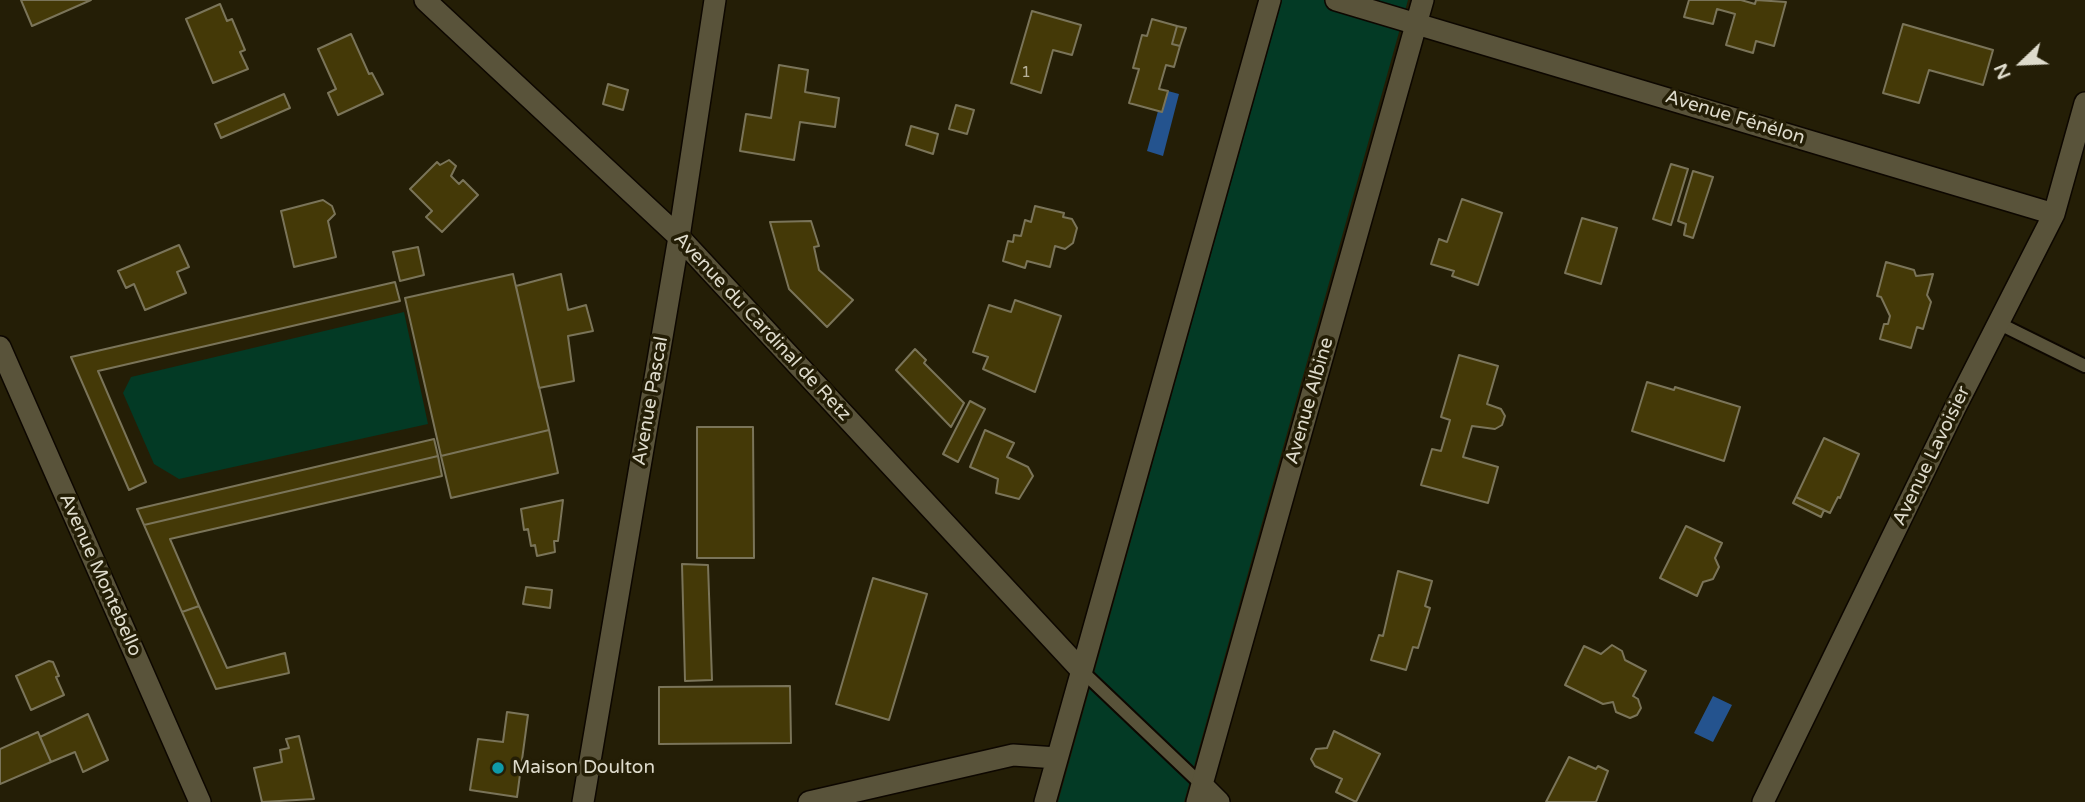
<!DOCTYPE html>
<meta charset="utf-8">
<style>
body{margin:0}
#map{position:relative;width:2085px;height:802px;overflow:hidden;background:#241e06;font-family:"Varela Round",sans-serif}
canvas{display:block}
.north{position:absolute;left:1987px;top:28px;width:70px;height:70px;-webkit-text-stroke:5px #241e06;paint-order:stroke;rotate:247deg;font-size:19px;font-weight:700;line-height:28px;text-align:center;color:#dedbcc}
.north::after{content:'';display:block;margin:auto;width:24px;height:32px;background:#dedbcc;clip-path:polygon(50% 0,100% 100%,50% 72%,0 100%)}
</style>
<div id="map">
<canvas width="2085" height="802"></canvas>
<div class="north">N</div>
</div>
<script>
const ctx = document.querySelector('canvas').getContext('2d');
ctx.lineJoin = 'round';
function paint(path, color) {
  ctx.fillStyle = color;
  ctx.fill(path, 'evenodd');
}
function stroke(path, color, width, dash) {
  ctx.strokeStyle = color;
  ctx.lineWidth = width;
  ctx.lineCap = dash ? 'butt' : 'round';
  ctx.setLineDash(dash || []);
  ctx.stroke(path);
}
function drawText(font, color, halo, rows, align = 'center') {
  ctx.font = font + ' "Varela Round",sans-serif';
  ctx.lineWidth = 7;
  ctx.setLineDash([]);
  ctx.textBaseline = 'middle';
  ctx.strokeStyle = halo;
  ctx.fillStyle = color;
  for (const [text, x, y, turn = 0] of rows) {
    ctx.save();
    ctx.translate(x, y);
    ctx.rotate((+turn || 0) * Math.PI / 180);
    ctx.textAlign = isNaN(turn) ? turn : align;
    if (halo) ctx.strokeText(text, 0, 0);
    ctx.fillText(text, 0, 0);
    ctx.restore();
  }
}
paint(new Path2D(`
 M1282 0H1408L1184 802H1058Z
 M404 312 428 424 179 479 154 464 123 393 131 377Z`), '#033a25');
paint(new Path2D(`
 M1168 91 1179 94 1163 156 1147 151 1158 111 1162 112Z
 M1713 696 1732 705 1713 742 1694 733Z`), '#24538e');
const building = new Path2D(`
 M21 0H91L32 26Z
 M1689 0H1741L1755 4 1756 0 1786 2 1774 46 1756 41 1753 53 1726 45 1735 14 1717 9 1713 24 1684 17Z
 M220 4 227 21 232 19 245 50 240 52 248 69 213 83 186 19Z
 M1032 11 1081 25 1072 55 1053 50 1041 93 1011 83Z
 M1152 19 1177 26 1172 44 1180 46 1174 67 1166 65 1159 89 1168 91 1162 112 1129 103 1139 69 1133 68 1142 35 1147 36Z
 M1903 24 1993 50 1983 85 1929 70 1919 103 1883 93Z
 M1177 26 1186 28 1180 46 1172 44Z
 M351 34 369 74 372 73 383 94 338 115 328 93 336 89 318 49Z
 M779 65 808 70 805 92 839 98 835 127 800 122 794 160 740 151 746 114 771 118Z
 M608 84 628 90 623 110 603 104Z
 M284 94 290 108 221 138 215 124Z
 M956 105 974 110 967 134 949 129Z
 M911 126 938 134 933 154 906 145Z
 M449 160 456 166 451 176 459 184 463 180 478 195 442 232 426 217 432 211 410 189 437 162 440 165Z
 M1671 164 1688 169 1671 225 1653 219Z
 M1693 171 1713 177 1693 238 1684 235 1686 224 1678 221Z
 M1462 199 1502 213 1478 285 1452 276 1454 271 1431 264 1439 239 1447 242Z
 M323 200 332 206 335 214 328 221 336 257 294 267 281 211Z
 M1035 206 1064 213 1063 217 1072 219 1077 228 1073 243 1065 249 1055 246 1050 267 1027 261 1025 268 1003 261 1008 241 1013 242 1014 235 1021 236 1025 220 1031 222Z
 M1582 218 1617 228 1601 284 1565 273Z
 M811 221 819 246 814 247 819 270 853 300 827 327 789 289 770 222Z
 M179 245 189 267 177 272 186 293 145 310 134 284 126 288 118 271Z
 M418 247 424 275 400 281 393 252Z
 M1886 262 1914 270 1916 276 1933 274 1927 295 1931 302 1923 329 1917 327 1911 348 1880 339 1884 324H1888L1890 316 1881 297 1877 296Z
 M513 274 549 430 441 456 405 298Z
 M561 274 568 310 586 305 593 331 568 336 574 381 539 388 516 286Z
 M395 282 400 301 98 371 146 482 129 490 71 357Z
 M1015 300 1061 316 1035 392 983 369 988 357 973 352 989 305 1011 312Z
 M915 349 926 360 924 363 964 403 951 427 896 370Z
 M1459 355 1498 366 1487 404 1501 409 1505 416 1502 425 1495 429 1472 426 1463 457 1498 467 1488 503 1421 485 1432 449 1441 451 1450 420 1441 417Z
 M1647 382 1674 390 1675 387 1740 407 1724 461 1632 431Z
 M970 401 985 409 958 462 943 454Z
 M697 427H753L754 558H697Z
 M549 430 558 473 451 498 441 456Z
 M985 430 1014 443 1007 457 1028 467 1033 476 1019 499 996 493 998 479 970 467Z
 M1824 438 1859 454 1840 498 1838 497 1830 513 1796 497Z
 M434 439 438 456 144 525 137 509Z
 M438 456 442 476 170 539 199 606 182 612 144 525Z
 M1796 497 1824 510 1821 517 1793 503Z
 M563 500 558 541H554L555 552 537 556 535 545 531 546 528 529 524 530 521 509Z
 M1686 526 1722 543 1715 558 1719 567 1713 579 1703 582 1697 596 1660 578Z
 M682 564 708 565 712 680 685 681Z
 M1398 571 1432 581 1425 606 1430 608 1418 648 1413 647 1406 670 1371 660 1379 635 1383 636Z
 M873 578 927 594 889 720 836 704Z
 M526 587 552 590 550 608 523 604Z
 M199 606 227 668 285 653 289 673 216 689 182 612Z
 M1612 645 1622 651 1625 660 1646 671 1633 696 1638 699 1641 708 1637 715 1630 718 1616 712 1613 702 1603 704 1565 685 1584 646 1601 654Z
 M49 661 53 662 59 676 56 677 64 695 31 710 16 676Z
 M790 686 791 743 659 744V687Z
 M507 712 528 715 517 797 470 790 478 739 503 742Z
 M88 714 108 760 83 772 75 752 51 762 40 737Z
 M1334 731 1380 754 1356 802 1336 792 1342 779 1315 766 1311 759 1316 749 1327 748Z
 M38 732 51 762 0 784V749Z
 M299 736 314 799 262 802 254 768 282 762 280 750 289 748 286 739Z
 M1569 757 1596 769 1598 766 1608 771 1596 802H1546Z`);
paint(building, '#443907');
stroke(building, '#7a7459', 2);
const lane = new Path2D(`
 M1998 323 2085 366
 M1082 671 1202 785`);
const street = new Path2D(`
 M425 0 679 237 1082 671
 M1336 0 2054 214
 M0 347 200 802
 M1202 785 1219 802
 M583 802 679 237 715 0
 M809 802 1013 755 1057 758
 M1045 802 1270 0
 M1197 802 1423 0
 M1763 802 1955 408 2054 214 2085 103`);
stroke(lane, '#0d0700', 16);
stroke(street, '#0d0700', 24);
stroke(lane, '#59533a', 12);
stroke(street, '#59533a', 21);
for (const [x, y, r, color] of [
 [498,768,7,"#0f9aa8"]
]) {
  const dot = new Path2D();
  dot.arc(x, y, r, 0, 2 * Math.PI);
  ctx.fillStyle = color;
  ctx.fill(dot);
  stroke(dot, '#241e06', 2.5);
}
drawText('16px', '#b8b29b', null, [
 ["1",1026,73]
]);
drawText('19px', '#dedbcc', '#241e06', [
 ["Avenue Fénélon",1735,118,17],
 ["Avenue du Cardinal de Retz",762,327,47],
 ["Avenue Pascal",651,401,-80],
 ["Avenue Albine",1310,401,-74],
 ["Avenue Lavoisier",1932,456,-64],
 ["Avenue Montebello",100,575,66]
]);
drawText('19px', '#dedbcc', '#241e06', [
 ["Maison Doulton",512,768]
], 'left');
</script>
